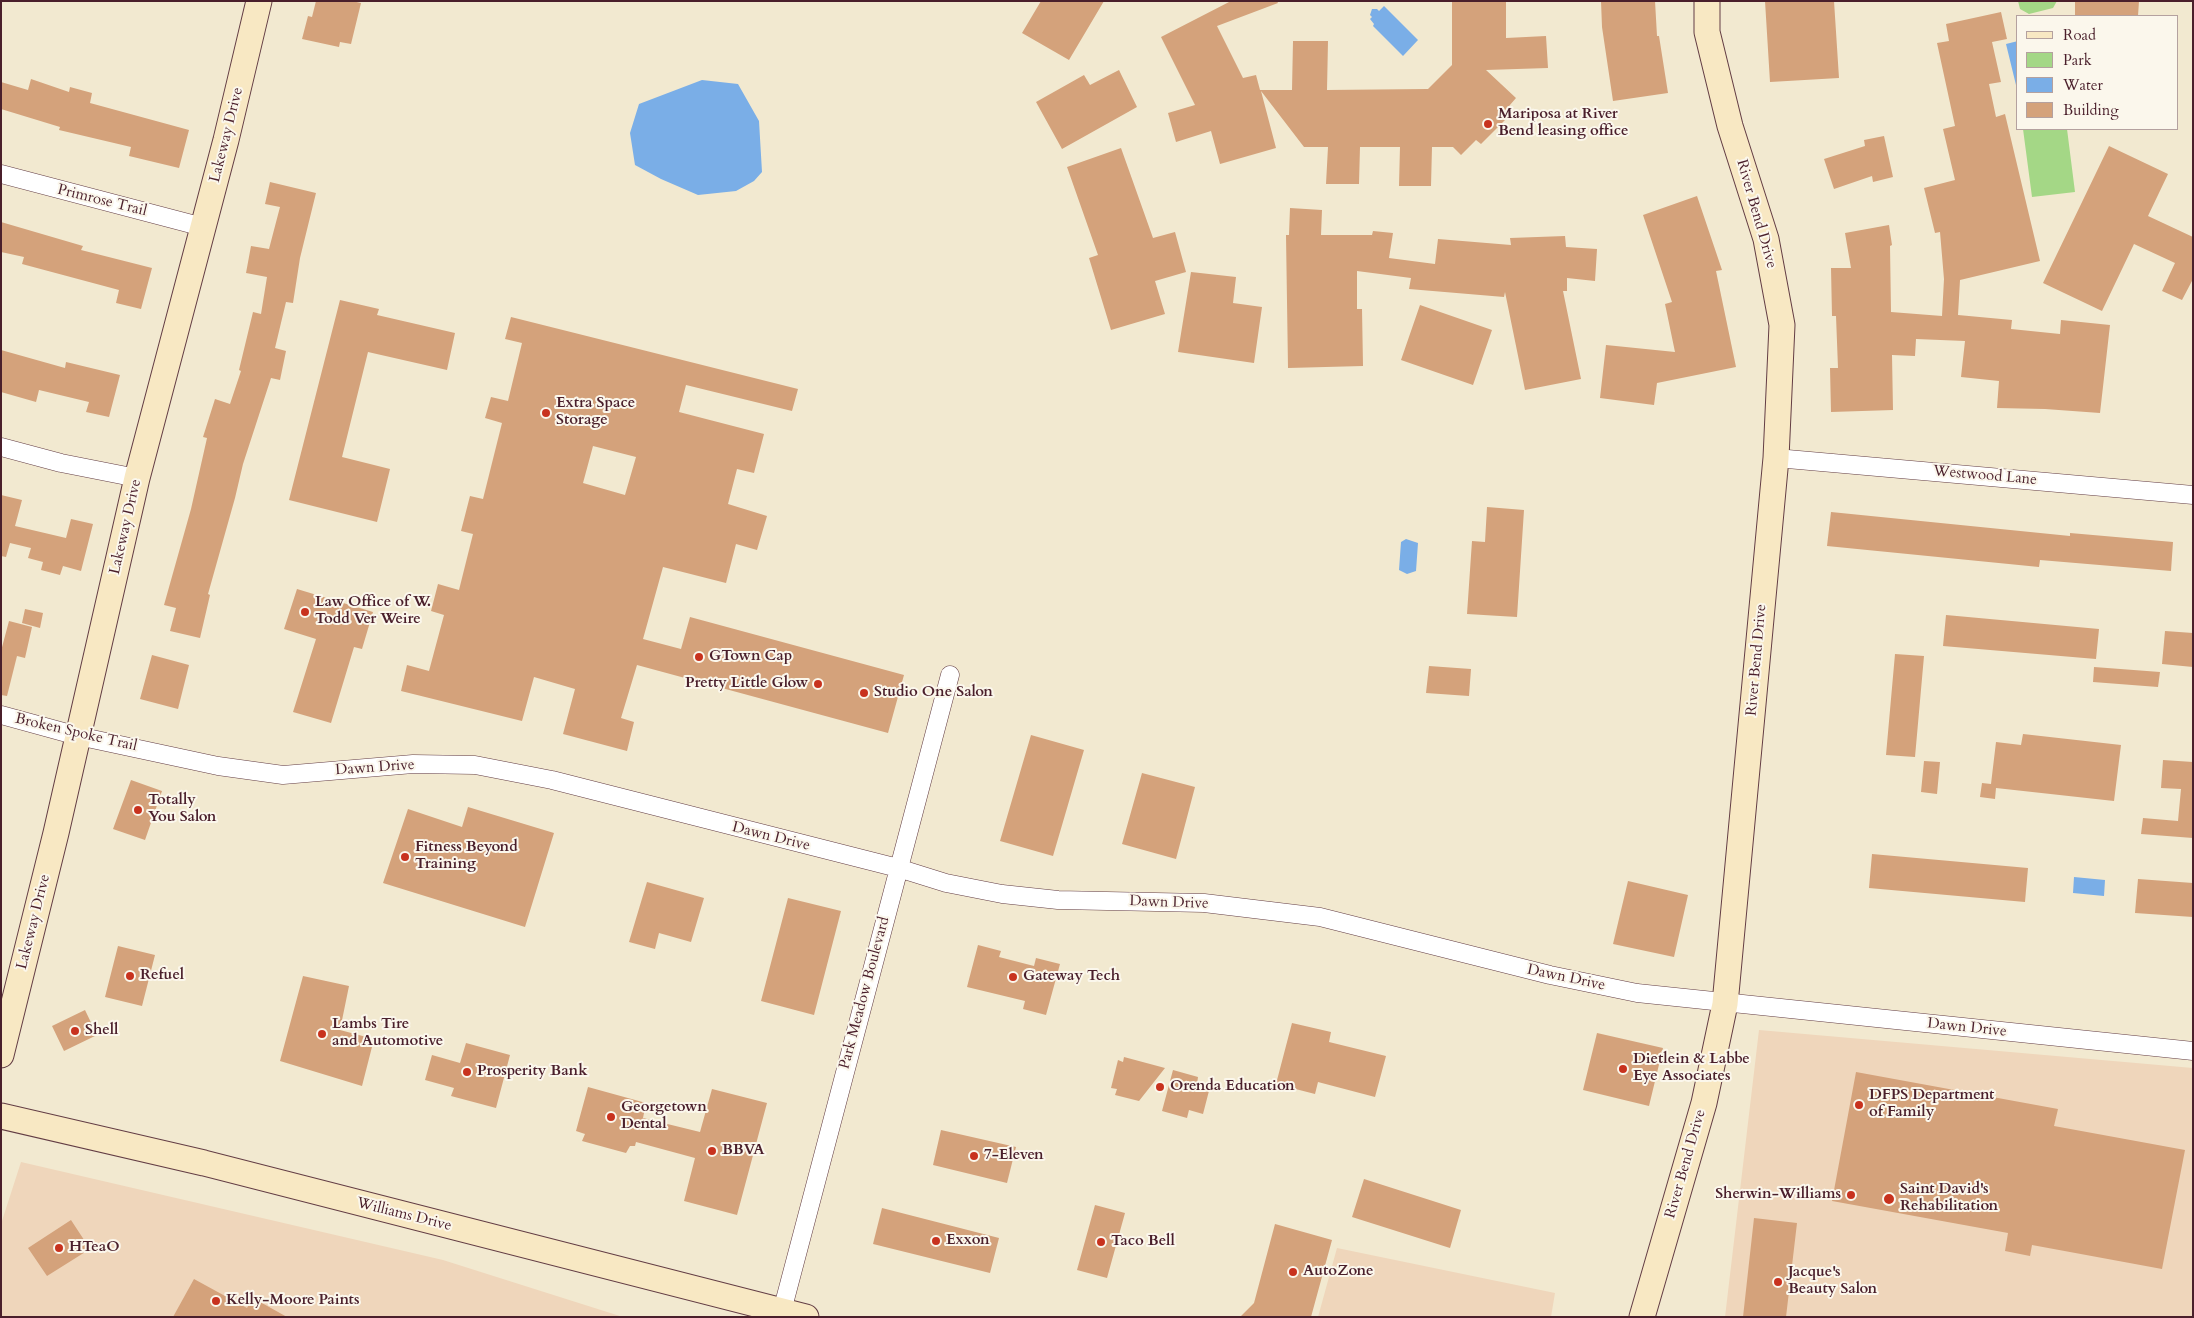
<!DOCTYPE html>
<style>
body{margin:0}
#map{position:relative;width:2194px;height:1318px;overflow:hidden;background:#f2e9d0;font-family:Cardo,serif}
canvas{display:block}
.frame{position:absolute;inset:0;border:2px solid #4a1f2b;pointer-events:none}
.legend{position:absolute;left:2016px;top:15px;width:162px;height:115px;box-sizing:border-box;background:#fbf7ec;border:1px solid #b4a19f;margin:0;padding:6px 9px;list-style:none;font-size:15px;color:#4a1f2b}
.legend li{display:flex;align-items:center;gap:10px;height:25px}
.legend b{width:25px;border:1px solid #b4a19f}
</style>
<div id="map">
<canvas width="2194" height="1318"></canvas>
<div class="frame"></div>
<ul class="legend">
<li><b style="height:6px;background:#f8e8c3"></b>Road</li>
<li><b style="height:14px;background:#a4d786"></b>Park</li>
<li><b style="height:14px;background:#7aaee7"></b>Water</li>
<li><b style="height:14px;background:#d4a27b"></b>Building</li>
</ul>
</div>
<script>
const ctx = document.querySelector('canvas').getContext('2d');
ctx.lineJoin = 'round';
function paint(path, color) {
  ctx.fillStyle = color;
  ctx.fill(path, 'evenodd');
}
function stroke(path, color, width, dash) {
  ctx.strokeStyle = color;
  ctx.lineWidth = width;
  ctx.lineCap = dash ? 'butt' : 'round';
  ctx.setLineDash(dash || []);
  ctx.stroke(path);
}
function drawText(font, color, halo, rows, align = 'center') {
  ctx.font = font + ' Cardo,serif';
  ctx.lineWidth = 4;
  ctx.setLineDash([]);
  ctx.textBaseline = 'middle';
  ctx.strokeStyle = halo;
  ctx.fillStyle = color;
  for (const [text, x, y, turn = 0] of rows) {
    ctx.save();
    ctx.translate(x, y);
    ctx.rotate((+turn || 0) * Math.PI / 180);
    ctx.textAlign = isNaN(turn) ? turn : align;
    if (halo) ctx.strokeText(text, 0, 0);
    ctx.fillText(text, 0, 0);
    ctx.restore();
  }
}
paint(new Path2D(`
 M1759 1030 2193 1068V1317H1725Z
 M21 1162 443 1260 623 1317H1V1224Z
 M1337 1248 1555 1293 1551 1317H1318Z`), '#efd6bb');
paint(new Path2D(`
 M2018 1H2057L2053 8 2029 14 2020 9Z
 M2023 129H2067L2075 192 2032 197Z`), '#a4d786');
paint(new Path2D(`
 M1384 6 1418 40 1403 56 1373 26 1374 24 1370 19 1372 17 1370 15 1372 9H1377L1379 11Z
 M2018 41V86L2016 85 2006 44Z
 M702 80 738 84 759 121 762 172 754 181 736 191 698 195 661 179 635 165 630 133 639 104Z
 M1406 539 1418 543 1416 571 1407 574 1399 570 1401 542Z
 M2074 877 2105 880 2104 896 2073 893Z`), '#7aaee7');
paint(new Path2D(`
 M316 1H352L361 3 351 44 340 42 339 47 302 39 308 16 312 17Z
 M1041 1H1104L1069 60 1022 33Z
 M1231 1H1277L1278 3 1217 26 1243 78 1256 75 1260 90H1292L1293 41H1328L1327 90 1428 89 1452 65V1H1506V38L1546 36 1548 68 1486 70 1516 98 1503 113 1506 119 1481 144 1476 140 1461 155 1453 147H1432L1431 186H1399L1400 147H1360L1359 184H1326L1328 147H1304L1261 91 1276 148 1220 164 1211 131 1176 142 1168 113 1195 105 1161 37Z
 M1601 1H1655L1657 36H1659L1668 93 1613 101 1602 27Z
 M1765 1H1834L1839 78 1770 82Z
 M2075 1H2139L2138 16H2075Z
 M2001 12 2007 39 1992 42 2001 82 1989 84 1996 117 2005 114 2040 261 1960 280 1958 315 2012 320 2011 329 2060 334 2061 320 2110 325 2100 413 2045 409 1997 408 1999 381 1961 377 1965 341 1916 339 1915 356 1892 355 1893 410 1831 412 1830 368H1838L1836 316H1832L1831 268H1851L1845 233 1889 225 1892 245 1890 246 1891 312 1942 316 1944 279 1940 232 1935 233 1924 188 1955 180 1943 129 1955 126 1937 43 1949 41 1946 24Z
 M1119 70 1137 107 1062 149 1036 102 1084 75 1090 85Z
 M31 79 69 92 70 87 92 93 90 103 189 130 179 168 129 156 131 147 59 130 60 127 1 109V82L28 90Z
 M1884 136 1893 177 1873 182 1872 176 1834 189 1824 159 1865 146 1864 140Z
 M2109 146 2168 174 2148 216 2193 237V279L2182 300 2162 291 2175 263 2134 244 2102 311 2043 283Z
 M1121 148 1153 238 1175 232 1186 272 1155 281 1165 314 1111 330 1089 258 1098 255 1067 167Z
 M270 182 316 193 300 258 293 303 286 302 275 348 286 351 280 380 271 378 243 464 235 498 208 594 210 595 200 638 170 631 176 608 164 605 191 509 207 438 203 437 215 399 230 404 241 371 239 370 253 312 261 314 267 277 246 273 251 246 269 249 280 207 265 204Z
 M1697 196 1722 270 1716 271 1736 367 1657 383 1654 405 1600 398 1606 345 1675 352 1665 304 1672 302 1643 215Z
 M1290 208 1322 210 1321 235H1372L1373 231 1393 233 1389 258 1435 264 1438 239 1511 245 1510 238 1565 236 1566 247 1597 249 1595 281 1567 278V291H1563L1581 379 1525 390 1505 292 1504 297 1409 289 1411 278 1357 271V309H1362L1363 366 1288 368 1286 235H1289Z
 M1 222 83 246 81 250 152 268 141 309 116 303 119 290 22 264 24 257 1 252Z
 M1191 272 1236 277 1233 303 1262 307 1254 363 1178 352Z
 M340 300 379 309 377 315 455 333 447 370 368 352 342 457 390 469 377 522 289 500Z
 M1420 305 1492 330 1473 385 1401 360Z
 M511 317 798 389 792 411 686 385 679 412 764 434 754 473 737 469 728 504 767 516 757 550 736 544 726 583 663 567 643 639 681 649 690 617 904 675 888 733 637 665 621 718 634 722 627 751 563 734 575 689 534 677 522 721 401 691 407 665 429 671 444 615 431 611 438 584 459 590 473 534 461 531 470 496 483 499 502 423 485 418 491 397 508 401 522 343 505 339ZM593 446 636 457 625 495 583 483Z
 M1 350 65 368 66 362 120 375 109 417 86 412 89 402 39 390 36 402 1 392Z
 M1 495 22 500 15 526 66 538 71 519 93 524 81 571 63 566 60 575 41 570 43 562 28 558 31 548 10 543 6 557 1 556Z
 M1487 507 1524 510 1517 617 1467 614 1472 541 1485 542Z
 M1831 512 2070 536V533L2173 542 2171 571 2040 560 2039 567 1827 546Z
 M297 589 373 612 362 649 354 647 331 723 293 712 316 639 284 629Z
 M25 609 43 613 40 628 22 623Z
 M1946 615 2099 629 2096 659 1943 646Z
 M9 621 32 627 25 658 17 656 7 696 1 695V651Z
 M2165 631 2193 633V667L2162 664Z
 M1895 654 1924 656 1915 757 1886 755Z
 M152 655 189 665 178 709 140 699Z
 M1429 666 1471 669 1469 696 1426 693Z
 M2094 667 2160 672 2158 687 2093 682Z
 M2023 734 2121 745 2114 801 1996 788 1995 799 1980 797 1982 783 1991 784 1996 742 2021 745Z
 M1031 735 1084 750 1053 856 1000 841Z
 M2163 760 2193 762V838L2141 834 2143 818 2178 821 2181 789 2161 788Z
 M1924 761 1940 762 1937 794 1921 792Z
 M1142 773 1195 787 1176 859 1122 844Z
 M131 780 162 791 145 840 113 829Z
 M468 807 554 833 525 927 383 883 408 809 462 827Z
 M1872 854 2028 868 2025 902 1869 888Z
 M2138 879 2193 883V917L2135 913Z
 M1628 881 1688 895 1674 957 1613 944Z
 M647 882 704 898 691 942 659 933 655 949 629 942Z
 M788 898 841 911 814 1015 761 1001Z
 M978 945 1001 951 999 957 1034 966 1036 958 1060 964 1046 1015 1023 1009 1025 1001 967 987Z
 M118 946 155 955 142 1006 105 997Z
 M303 976 349 986 340 1030 374 1039 362 1086 280 1061Z
 M85 1010 97 1035 64 1051 52 1026Z
 M1292 1023 1331 1032 1329 1042 1386 1056 1375 1097 1318 1082 1315 1094 1276 1084Z
 M1597 1033 1663 1048 1649 1106 1583 1090Z
 M466 1043 510 1055 496 1108 451 1096 454 1088 425 1080 432 1055 460 1063Z
 M1124 1057 1165 1068 1139 1101 1115 1095 1117 1089 1111 1088 1118 1060 1123 1062Z
 M1173 1070 1198 1077 1197 1084 1210 1087 1203 1114 1189 1110 1187 1118 1162 1111Z
 M1856 1072 2058 1109 2054 1126 2185 1150 2162 1269 2032 1245 2030 1256 2005 1251 2008 1233 1832 1201Z
 M588 1087 646 1103 643 1118 700 1132 712 1089 767 1103 737 1215 684 1201 695 1158 636 1142 635 1146H630L626 1153 582 1141 585 1134 576 1131Z
 M941 1130 1016 1147 1007 1183 933 1165Z
 M1364 1179 1461 1210 1450 1248 1352 1217Z
 M1095 1205 1125 1213 1107 1278 1077 1270Z
 M882 1208 999 1238 990 1273 873 1244Z
 M1754 1218 1797 1223 1786 1317H1743Z
 M71 1220 90 1249 47 1276 28 1248Z
 M1275 1224 1332 1240 1311 1317H1240L1254 1303Z
 M194 1279 247 1308 253 1298 287 1317H173Z`), '#d4a27b');
const street = new Path2D(`
 M1 174 203 227
 M1 447 61 463 137 478
 M1776 458 2193 495
 M1 715 78 736 218 766 283 775 413 764 475 765 552 780 898 868 946 883 1002 894 1058 900 1204 903 1320 917 1550 975 1637 993 2193 1051
 M782 1311 950 675`);
const secondary = new Path2D(`
 M1 1055 56 833 137 478 226 140 259 1
 M1 1116 204 1163 806 1317
 M1642 1317 1704 1103 1725 1004 1776 458 1782 325 1766 239 1730 126 1707 32V1`);
stroke(street, '#633d44', 19);
stroke(secondary, '#633d44', 27);
stroke(street, '#fff', 18);
stroke(secondary, '#f8e8c3', 25);
for (const [x, y, r, color] of [
 [1488,124,5,"#c8321e"],
 [546,413,5,"#c8321e"],
 [305,612,5,"#c8321e"],
 [699,657,5,"#c8321e"],
 [818,684,5,"#c8321e"],
 [864,693,5,"#c8321e"],
 [138,810,5,"#c8321e"],
 [405,857,5,"#c8321e"],
 [130,976,5,"#c8321e"],
 [1013,977,5,"#c8321e"],
 [75,1031,5,"#c8321e"],
 [322,1034,5,"#c8321e"],
 [1623,1069,5,"#c8321e"],
 [467,1072,5,"#c8321e"],
 [1160,1087,5,"#c8321e"],
 [1859,1105,5,"#c8321e"],
 [611,1117,5,"#c8321e"],
 [712,1151,5,"#c8321e"],
 [974,1156,5,"#c8321e"],
 [1851,1195,5,"#c8321e"],
 [1889,1199,6,"#c8321e"],
 [936,1241,5,"#c8321e"],
 [1101,1242,5,"#c8321e"],
 [59,1248,5,"#c8321e"],
 [1293,1272,5,"#c8321e"],
 [1778,1282,5,"#c8321e"],
 [216,1301,5,"#c8321e"]
]) {
  const dot = new Path2D();
  dot.arc(x, y, r, 0, 2 * Math.PI);
  ctx.fillStyle = color;
  ctx.fill(dot);
  stroke(dot, '#fbf7ec', 2);
}
drawText('bold 15px', '#4a1f2b', '#fbf7ec', [
 ["Mariposa at River",1498,115],
 ["Bend leasing office",1498,132],
 ["Extra Space",556,404],
 ["Storage",556,421],
 ["Law Office of W.",315,603],
 ["Todd Ver Weire",315,620],
 ["GTown Cap",709,657],
 ["Pretty Little Glow",808,684,"right"],
 ["Studio One Salon",874,693],
 ["Totally",148,801],
 ["You Salon",148,818],
 ["Fitness Beyond",415,848],
 ["Training",415,865],
 ["Refuel",140,976],
 ["Gateway Tech",1023,977],
 ["Lambs Tire",332,1025],
 ["and Automotive",332,1042],
 ["Shell",85,1031],
 ["Dietlein & Labbe",1633,1060],
 ["Eye Associates",1633,1077],
 ["Prosperity Bank",477,1072],
 ["Orenda Education",1170,1087],
 ["DFPS Department",1869,1096],
 ["of Family",1869,1113],
 ["Georgetown",621,1108],
 ["Dental",621,1125],
 ["BBVA",722,1151],
 ["7-Eleven",984,1156],
 ["Saint David's",1900,1190],
 ["Rehabilitation",1900,1207],
 ["Sherwin-Williams",1841,1195,"right"],
 ["Exxon",946,1241],
 ["Taco Bell",1111,1242],
 ["HTeaO",69,1248],
 ["AutoZone",1303,1272],
 ["Jacque's",1788,1273],
 ["Beauty Salon",1788,1290],
 ["Kelly-Moore Paints",226,1301]
], 'left');
drawText('15px', '#4a1f2b', '#fbf7ec', [
 ["Lakeway Drive",227,135,-76],
 ["Primrose Trail",102,201,14],
 ["River Bend Drive",1756,214,74],
 ["Westwood Lane",1985,476,5],
 ["Lakeway Drive",126,527,-77],
 ["River Bend Drive",1757,660,-85],
 ["Broken Spoke Trail",76,733,13],
 ["Dawn Drive",375,768,-4],
 ["Dawn Drive",771,837,14],
 ["Dawn Drive",1169,903,2],
 ["Lakeway Drive",34,922,-76],
 ["Dawn Drive",1566,978,12],
 ["Park Meadow Boulevard",865,993,-75],
 ["Dawn Drive",1967,1028,6],
 ["River Bend Drive",1686,1164,-74],
 ["Williams Drive",404,1215,14]
]);
</script>
